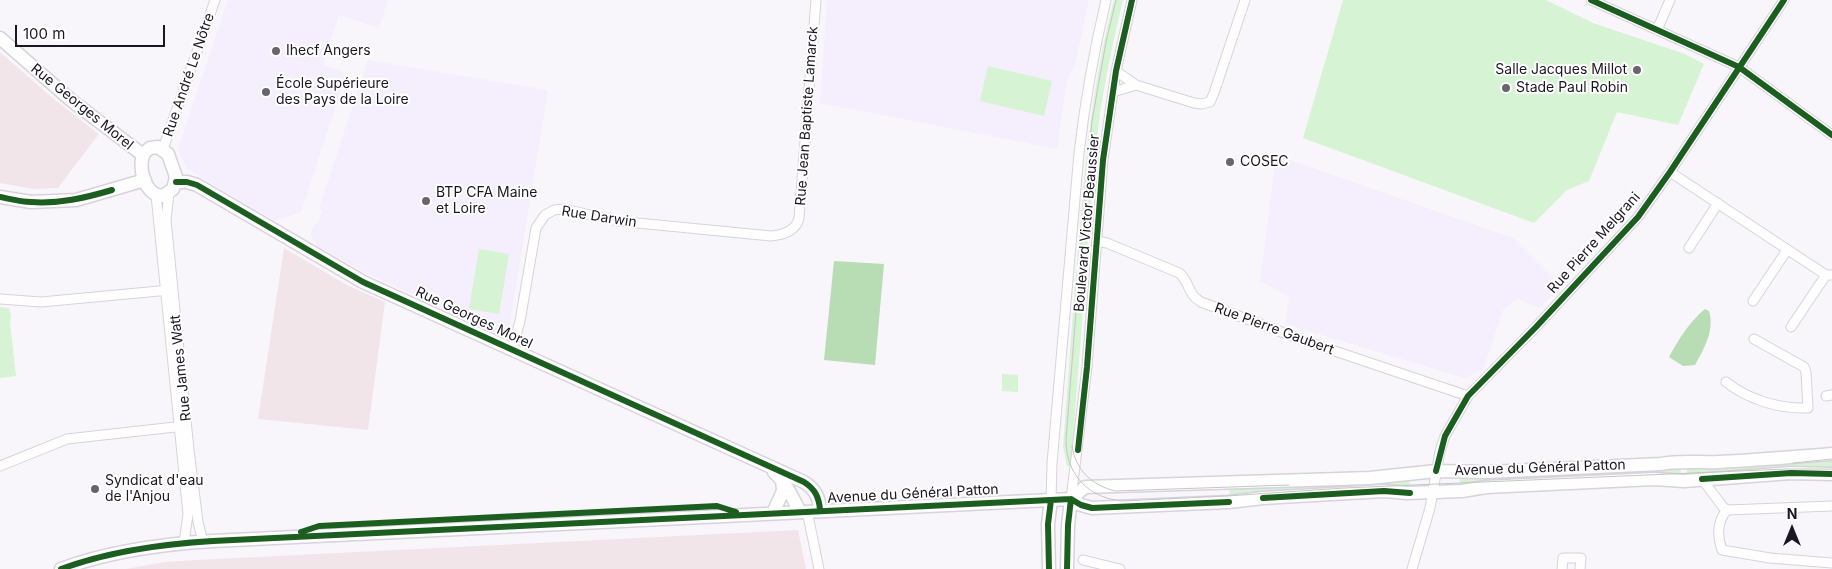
<!DOCTYPE html>
<meta charset="utf-8">
<style>
body{margin:0}
#map{position:relative;width:1832px;height:569px;overflow:hidden;background:#f9f6fb;font-family:Inter,sans-serif}
canvas{display:block}
.north{position:absolute;left:1767px;top:504px;width:50px;height:50px;-webkit-text-stroke:4px #fff;paint-order:stroke;rotate:0deg;font-size:14px;font-weight:700;line-height:20px;text-align:center;color:#1c1622}
.north::after{content:'';display:block;margin:auto;width:18px;height:22px;background:#1c1622;clip-path:polygon(50% 0,100% 100%,50% 72%,0 100%)}
.scale{position:absolute;left:15px;top:25px;width:150px;height:22px;box-sizing:border-box;border:2px solid #1c1622;border-top:0;padding-left:6px;font-size:15px;line-height:18px;white-space:nowrap;color:#1c1622;-webkit-text-stroke:4px #fff;paint-order:stroke}
</style>
<div id="map">
<canvas width="1832" height="569"></canvas>
<div class="north">N</div>
<div class="scale">100 m</div>
</div>
<script>
const ctx = document.querySelector('canvas').getContext('2d');
ctx.lineJoin = 'round';
function paint(path, color) {
  ctx.fillStyle = color;
  ctx.fill(path, 'evenodd');
}
function stroke(path, color, width, dash) {
  ctx.strokeStyle = color;
  ctx.lineWidth = width;
  ctx.lineCap = dash ? 'butt' : 'round';
  ctx.setLineDash(dash || []);
  ctx.stroke(path);
}
function drawText(font, color, halo, rows, align = 'center') {
  ctx.font = font + ' Inter,sans-serif';
  ctx.lineWidth = 4;
  ctx.setLineDash([]);
  ctx.textBaseline = 'middle';
  ctx.strokeStyle = halo;
  ctx.fillStyle = color;
  for (const [text, x, y, turn = 0] of rows) {
    ctx.save();
    ctx.translate(x, y);
    ctx.rotate((+turn || 0) * Math.PI / 180);
    ctx.textAlign = isNaN(turn) ? turn : align;
    if (halo) ctx.strokeText(text, 0, 0);
    ctx.fillText(text, 0, 0);
    ctx.restore();
  }
}
paint(new Path2D(`
 M0 52 55 100 99 134 58 188 34 189 0 183Z
 M284 248 347 285 385 302 368 430 258 419Z
 M798 530 806 569H126L165 562 196 560Z`), '#f2e5ea');
paint(new Path2D(`
 M228 0H388L379 28 339 15 323 65 342 71 345 78 301 212 275 221 186 168 178 149Z
 M827 0H1089L1074 69 1067 79 1057 149 820 103Z
 M368 60 548 90 510 324 495 333 429 303V296L425 294 418 291 414 295 362 271 319 247 313 240 311 233 314 225 319 221 322 212 319 208Z
 M1276 155 1513 238 1560 285 1540 308 1518 299 1503 310 1484 368 1465 378 1285 324 1289 297 1260 281Z`), '#f5eefd');
paint(new Path2D(`
 M1114 0H1123C1114 37 1106 75 1100 113 1094 163 1090 214 1086 265L1077 264C1084 175 1091 87 1114 0Z
 M1343 0H1546L1593 23 1685 54 1704 64 1678 125 1617 112 1589 181 1567 190 1534 223 1303 138Z
 M988 66 1052 81 1044 116 980 101Z
 M479 249 509 254 499 314 469 309Z
 M1076 271H1086L1071 463 1070 466H1067L1063 447Z
 M0 307 9 308 11 315 10 322 16 376 0 378Z
 M1002 374 1018 375V392L1002 391Z
 M1832 457V472L1687 475V466Z
 M1680 466 1681 476 1460 485V476Z
 M1409 479 1410 488 1230 498 1229 484Z`), '#d6f3d3');
paint(new Path2D(`
 M834 261 884 264 875 365 824 360Z
 M1705 309 1709 311C1715 330 1704 349 1695 365L1683 366 1669 357C1678 340 1690 321 1705 309Z`), '#b8dcb4');
const street = new Path2D(`
 M1591 0 1739 67 1832 135
 M1657 30 1670 0
 M1116 71 1136 85 1194 103 1201 104 1210 102 1214 93 1245 0
 M1113 92 1136 85
 M163 149 215 0
 M1670 172 1826 275H1832
 M169 193 166 220 189 450 198 522 203 542
 M156 195 188 514 184 543
 M1097 241 1107 243 1179 273C1190 281 1186 293 1201 302L1311 343 1468 396
 M1689 248 1718 203
 M0 299 41 302 170 290
 M1753 301 1787 250
 M1791 327 1826 275
 M512 350 520 321 536 228 545 215 554 210 564 209 617 221 771 236C782 235 796 231 799 218L816 0
 M1726 382C1749 400 1779 409 1808 408L1806 372 1804 367 1754 339
 M1826 396 1832 395
 M0 466 67 439 184 426
 M1702 479 1723 507 1727 510 1832 506
 M1071 499 1087 367 1103 160 1116 71 1132 0
 M1051 500 1052 463 1079 153C1085 101 1094 51 1106 0
 M1727 510C1717 521 1717 537 1722 550L1770 558 1832 563
 M807 511 819 569
 M1083 560 1120 569
 M1412 569 1430 508 1440 451 1445 436 1468 396 1536 327 1638 217 1670 172 1784 0
 M1562 569 1563 558H1581L1580 569`);
const secondary = new Path2D(`
 M0 38 72 101 143 155
 M158 147 168 154 176 177 173 189 163 196C145 196 137 167 144 153L150 148Z
 M176 182H187L197 185 363 282 804 482C815 489 819 497 820 510
 M0 197 31 202 76 200 145 180
 M774 472C787 484 792 497 800 512
 M1071 499 1085 487 1370 478 1436 471 1488 472 1661 464C1681 460 1699 463 1719 462 1757 460 1794 457 1832 454
 M773 513 783 491 782 479
 M61 569C110 551 162 544 213 541L1071 499 1081 505 1092 508 1229 502 1263 498 1384 491 1407 493 1462 491 1486 487 1654 479 1684 481 1791 473 1832 474
 M1049 569 1048 524 1051 500
 M1067 569 1068 525 1071 499`);
stroke(street, '#d7d2db', 11);
stroke(secondary, '#d7d2db', 15);
stroke(street, '#fefefe', 9);
stroke(secondary, '#fefefe', 12);
stroke(new Path2D(`
 M1116 0 1106 42 1092 121 1084 209 1066 440C1066 474 1088 498 1122 501L1227 496 1344 488 1786 469H1832
 M1072 446C1076 471 1092 485 1115 491L1289 485
 M1793 463 1832 459`), '#c6c6c7', 1);
stroke(new Path2D(`
 M1591 0 1739 67 1832 135
 M176 182H187L197 185 363 282 804 482C815 489 819 497 820 510
 M0 197C10 199 21 202 31 202 59 204 85 198 112 190
 M1078 450 1087 367 1103 160 1116 71 1132 0
 M1436 471 1445 436 1468 396 1536 327 1638 217 1670 172 1784 0
 M1702 479 1791 473 1832 474
 M1263 498 1384 491 1410 493
 M301 532 319 526 717 506 736 512
 M61 569C110 551 162 544 213 541L1071 499 1081 505 1092 508 1229 502
 M1049 569 1048 524 1051 500
 M1067 569 1068 525 1071 499`), '#1b5e20', 6);
for (const [x, y, r, color] of [
 [276,51,5,"#69646e"],
 [1637,70,5,"#69646e"],
 [1506,88,5,"#69646e"],
 [266,92,5,"#69646e"],
 [1230,162,5,"#69646e"],
 [426,201,5,"#69646e"],
 [95,489,5,"#69646e"]
]) {
  const dot = new Path2D();
  dot.arc(x, y, r, 0, 2 * Math.PI);
  ctx.fillStyle = color;
  ctx.fill(dot);
  stroke(dot, '#fff', 2);
}
drawText('14px', '#1c1622', '#fff', [
 ["Ihecf Angers",286,51],
 ["Salle Jacques Millot",1627,70,"right"],
 ["École Supérieure",276,84],
 ["des Pays de la Loire",276,100],
 ["Stade Paul Robin",1516,88],
 ["COSEC",1240,162],
 ["BTP CFA Maine",436,193],
 ["et Loire",436,209],
 ["Syndicat d'eau",105,481],
 ["de l'Anjou",105,497]
], 'left');
drawText('14px', '#1c1622', '#fff', [
 ["Rue André Le Nôtre",189,75,-71],
 ["Rue Georges Morel",82,107,39],
 ["Rue Jean Baptiste Lamarck",807,116,-86],
 ["Rue Darwin",599,217,9],
 ["Boulevard Victor Beaussier",1087,223,-85],
 ["Rue Pierre Melgrani",1594,243,-48],
 ["Rue Georges Morel",474,318,25],
 ["Rue Pierre Gaubert",1274,329,20],
 ["Rue James Watt",181,368,-96],
 ["Avenue du Général Patton",1540,468,-2],
 ["Avenue du Général Patton",913,494,-3]
]);
</script>
